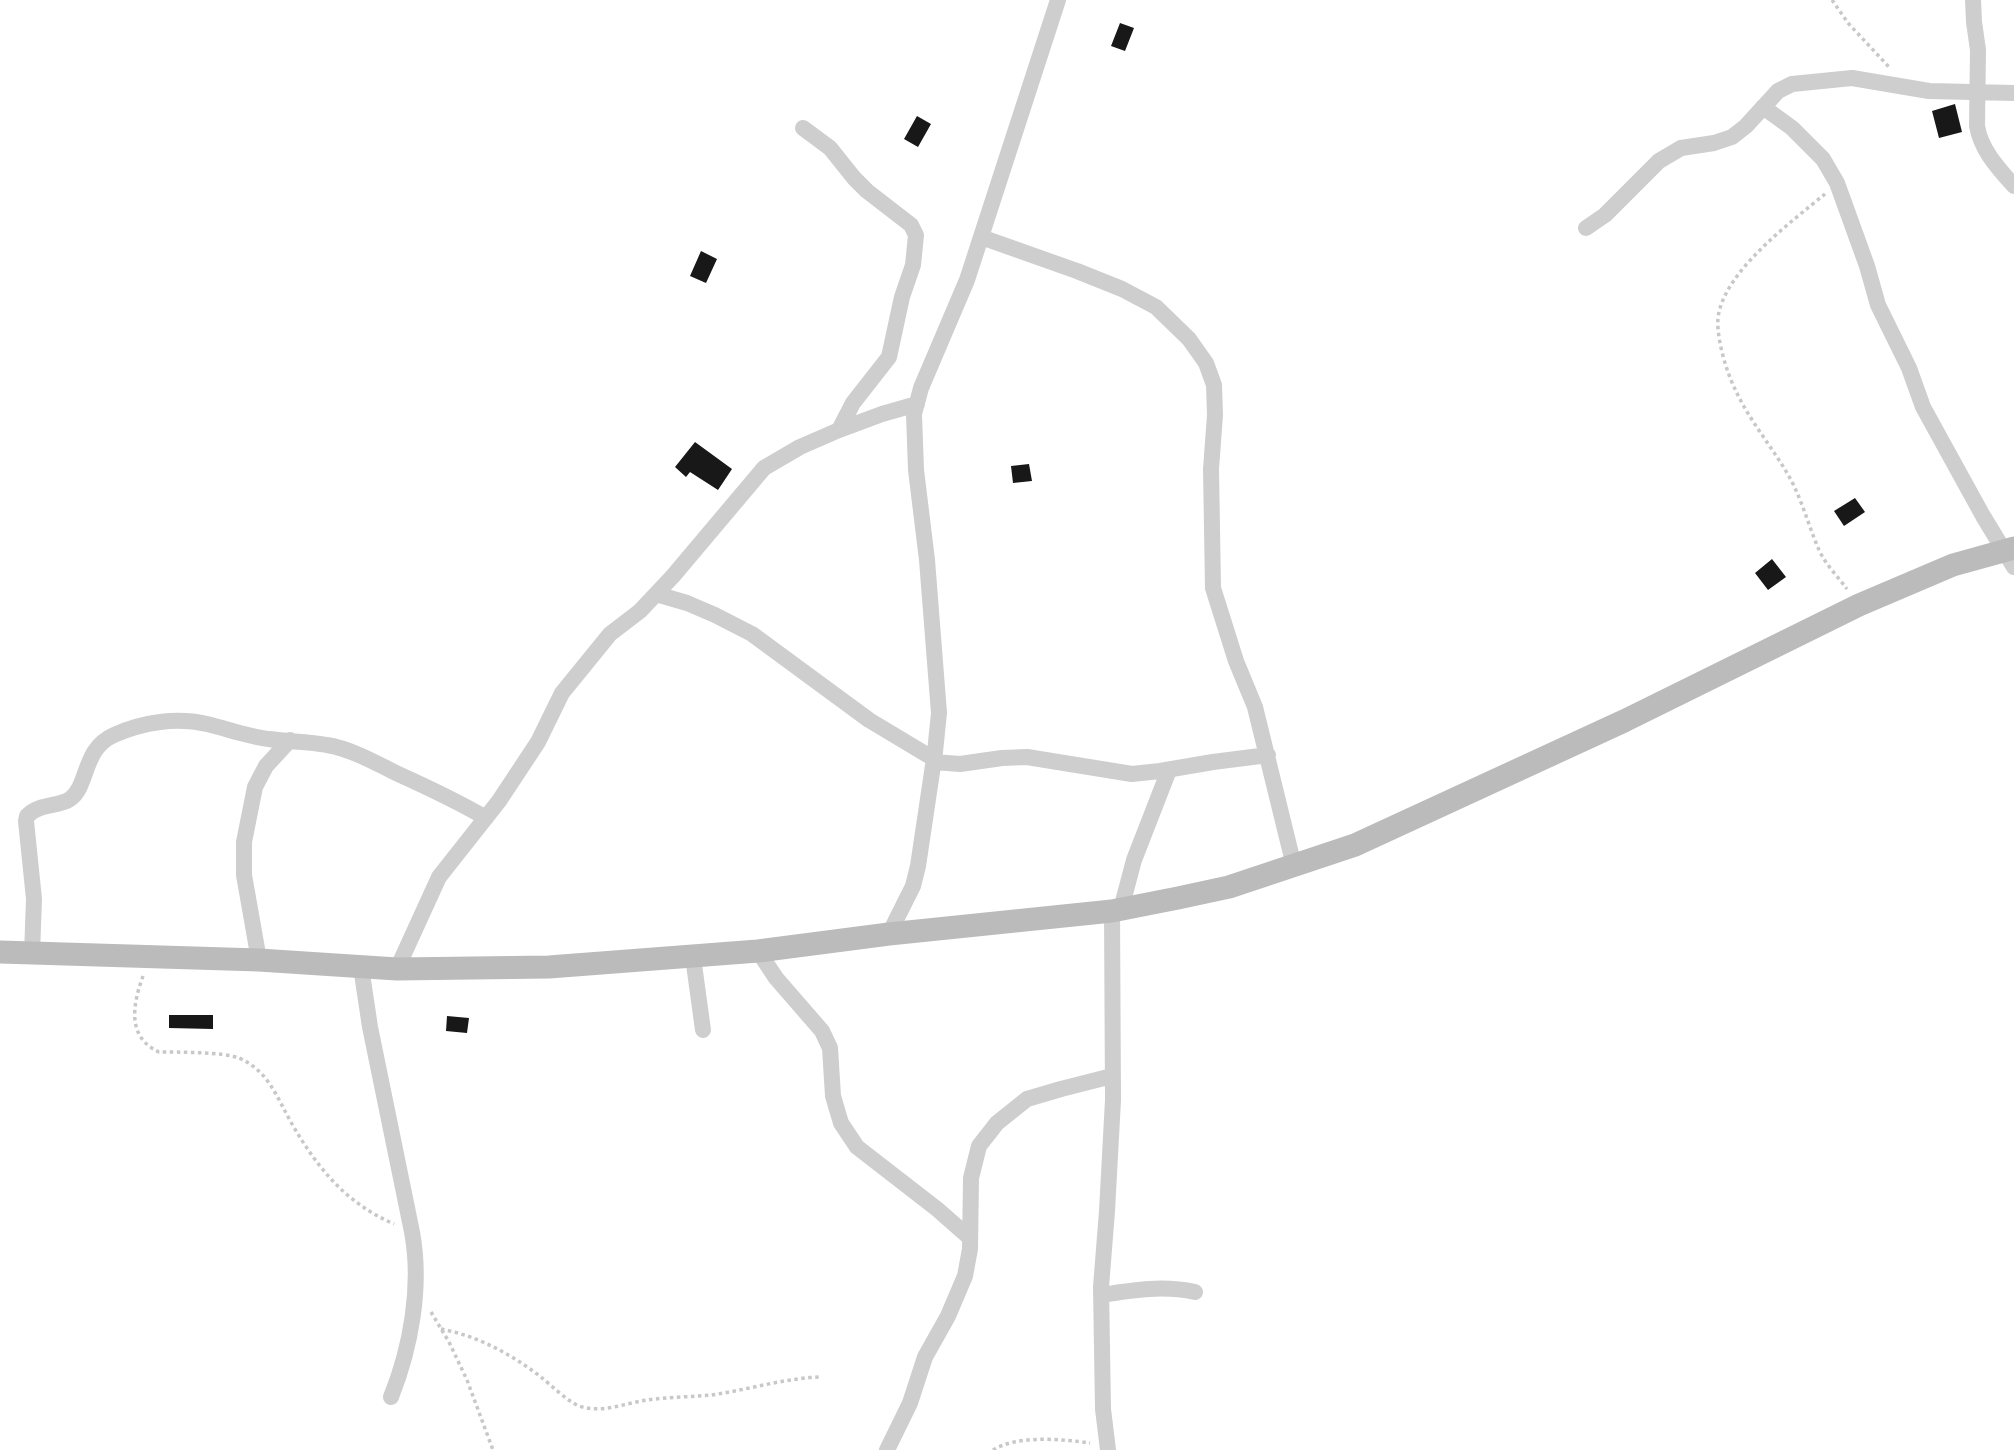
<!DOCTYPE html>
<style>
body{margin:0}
canvas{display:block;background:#fff}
</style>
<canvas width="2014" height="1450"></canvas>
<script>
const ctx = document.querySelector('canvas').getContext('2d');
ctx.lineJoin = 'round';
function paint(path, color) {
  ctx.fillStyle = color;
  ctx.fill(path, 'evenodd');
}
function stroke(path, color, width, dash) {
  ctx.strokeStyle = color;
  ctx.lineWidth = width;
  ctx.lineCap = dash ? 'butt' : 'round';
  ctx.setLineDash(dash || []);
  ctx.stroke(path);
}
paint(new Path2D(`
 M1120 23 1134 28 1125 51 1111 46Z
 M1955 104 1962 132 1939 138 1932 111Z
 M917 116 931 124 918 147 904 139Z
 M701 251 717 259 706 283 690 276Z
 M695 442 732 469 718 490 690 472 686 477 675 467Z
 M1029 464 1032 481 1013 483 1011 466Z
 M1855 498 1865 512 1844 526 1834 511Z
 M1772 559 1786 577 1768 590 1755 573Z
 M169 1015H213V1029L169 1028Z
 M447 1016 469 1018 467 1033 446 1031Z`), '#181818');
stroke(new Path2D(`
 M1832 0 1848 23 1889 67
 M1825 194C1791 222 1729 268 1719 312 1714 331 1726 371 1735 389 1750 422 1774 449 1791 480 1803 503 1809 527 1819 550 1826 565 1838 577 1847 589
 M143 976C133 1004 126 1037 159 1052 177 1052 224 1052 239 1058 269 1071 277 1098 292 1124 318 1169 346 1203 394 1224
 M431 1312 449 1342 467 1380 493 1450
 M441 1329C478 1336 511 1354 541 1377 551 1385 567 1401 579 1406 602 1414 625 1403 647 1400 668 1397 690 1397 711 1395 748 1390 784 1378 821 1377
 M993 1450C1016 1435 1063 1439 1090 1443`), '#c8c8c8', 3.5, [3.5, 3.5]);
stroke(new Path2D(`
 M1973 0 1974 22 1978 50 1977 126C1981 150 1998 168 2014 186
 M1763 107 1792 128 1823 159 1837 183 1867 266 1878 305 1909 368 1923 407 1983 516 2014 567
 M803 128 830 148 854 178 867 191 911 225 916 235 913 265 902 297 889 357 853 403 839 430
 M1586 228 1605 215 1659 161 1681 148 1714 143 1732 137 1746 126 1778 91 1792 84 1852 78 1929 91 2014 93
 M981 237 1077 271 1122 289 1156 307 1189 339 1206 363 1214 385 1215 415 1211 469 1213 588 1236 661 1255 707 1294 866
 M656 594 687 603 715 615 752 634 869 720 934 759
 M934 762 960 764 1002 758 1027 757 1132 774 1160 771 1213 762 1268 755
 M1121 909 1134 860 1169 770
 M889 934 913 886 918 866 935 752 939 713 927 560 916 470 914 414 921 388 967 280 1058 0
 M758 951 776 978 822 1031 830 1048 833 1096 841 1123 857 1147 937 1209 970 1238
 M32 954 34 899 26 821 27 816C40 803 59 807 70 799 89 786 82 749 114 735 143 722 177 717 207 724 228 729 249 737 269 739 289 742 308 741 327 745 351 749 374 762 396 773 427 787 457 801 486 818
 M693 957 703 1030
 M259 960 244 875V842L255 787 266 766 290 740
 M361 967 370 1027 412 1232C422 1286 411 1347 391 1397
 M397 969 439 877 499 801 538 742 562 693 610 634 640 611 673 576 764 468 800 447 839 430 882 414 917 404
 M1101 1295C1133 1290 1163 1285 1195 1292
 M887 1450 910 1403 925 1357 948 1316 965 1276 970 1249 971 1178 979 1146 997 1123 1027 1099 1061 1089 1112 1076
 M1108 1450 1103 1409 1101 1287 1107 1211 1113 1100 1112 911`), '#cecece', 16);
stroke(new Path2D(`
 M0 952 259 960 397 969 549 967 758 951 889 934 1112 911 1178 898 1229 887 1355 845 1624 721 1859 605 1953 565 2014 548`), '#bbb', 23);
</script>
